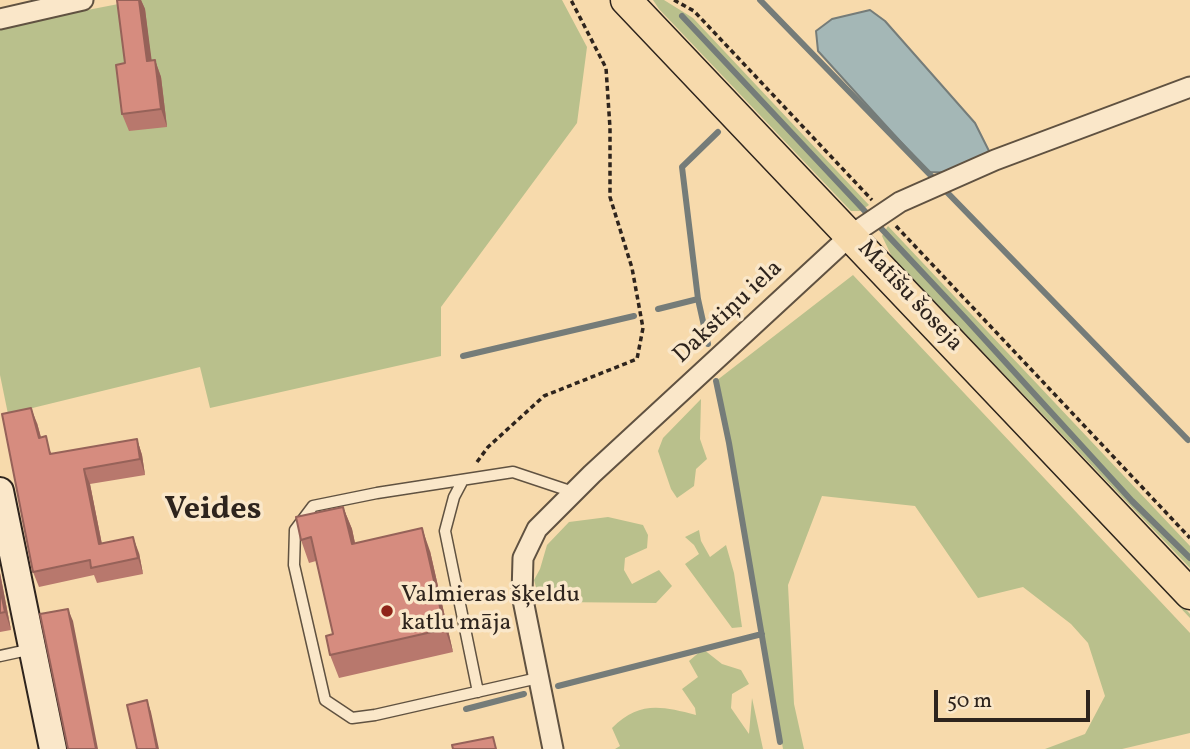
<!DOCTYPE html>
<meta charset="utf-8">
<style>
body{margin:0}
#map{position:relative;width:1190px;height:749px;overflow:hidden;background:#f7daac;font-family:Vollkorn,serif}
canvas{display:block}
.scale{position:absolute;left:934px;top:690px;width:156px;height:32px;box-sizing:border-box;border:4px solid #2e241d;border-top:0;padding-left:9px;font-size:21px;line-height:24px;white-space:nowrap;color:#2e241d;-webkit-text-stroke:5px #fae7c9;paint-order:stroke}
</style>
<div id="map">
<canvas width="1190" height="749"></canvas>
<div class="scale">50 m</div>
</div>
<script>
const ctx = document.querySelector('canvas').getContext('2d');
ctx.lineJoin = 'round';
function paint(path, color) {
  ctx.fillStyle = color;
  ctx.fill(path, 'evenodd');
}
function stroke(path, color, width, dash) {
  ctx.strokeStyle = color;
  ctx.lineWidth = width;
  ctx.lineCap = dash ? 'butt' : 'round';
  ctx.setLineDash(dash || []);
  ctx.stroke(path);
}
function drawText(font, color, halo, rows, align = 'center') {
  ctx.font = font + ' Vollkorn,serif';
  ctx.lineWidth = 7;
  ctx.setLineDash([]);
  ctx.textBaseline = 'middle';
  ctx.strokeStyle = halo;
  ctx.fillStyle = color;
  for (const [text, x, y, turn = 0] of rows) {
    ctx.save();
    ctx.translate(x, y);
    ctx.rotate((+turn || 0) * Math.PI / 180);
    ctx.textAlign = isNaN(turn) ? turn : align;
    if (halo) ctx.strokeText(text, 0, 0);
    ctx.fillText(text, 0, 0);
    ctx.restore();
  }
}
paint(new Path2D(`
 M139 0H562L587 47 577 123 441 307V356L210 408 200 367 8 414 0 375V27Z
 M653 0H664L693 18 869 205 860 211H851L659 9Z
 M888 226 1190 546V568L892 257 882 236Z
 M868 274 1190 614V618L866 276Z
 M853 275 1190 633V733L1122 749H1045L1085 734 1105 696 1088 643 1071 624 1023 587 978 598 915 506 822 496 788 585 794 704 804 749H783L729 443 716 381Z
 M701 399 700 439 707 459 696 469 694 486 677 498 671 489 658 451 663 438Z
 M608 517 643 525 648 535 647 548 625 558 624 570 632 584 659 570 672 586 656 603 557 602 537 591 534 580 540 569 547 545 569 522Z
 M699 530 701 541 710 557 726 545 734 573 742 627 732 628 685 564 699 554 694 545 685 537Z
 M703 649 722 664 741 670 749 684 732 694 731 708 749 734 752 698 763 749H615L620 746 612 728C639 701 661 706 696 715L695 708 682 689 698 677 689 661Z`), '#b9c08c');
const water = new Path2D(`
 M870 10 885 21 975 123 989 151 961 173 928 172 818 51 816 31 832 19Z`);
paint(water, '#a4b7b6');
stroke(water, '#757c79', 2);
stroke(new Path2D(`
 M760 0 1188 440
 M682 16 966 319 1132 501 1190 558
 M658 309 698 299
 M708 344 698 299 682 167 718 132
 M463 356 634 316
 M716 381 729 443 780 742
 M558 686 762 634
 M466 709 524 694`), '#757c79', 6);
const lane = new Path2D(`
 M463 480 454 497 445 531 478 692
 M0 656 32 649
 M538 678 375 715 352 718 325 700 294 565 295 530 313 506 377 493 513 472 573 492`);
const street = new Path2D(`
 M0 19 83 0
 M553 749 522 595 523 558 537 529 592 474 851 235 900 202 995 160 1190 87`);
const secondary = new Path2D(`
 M0 491 53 749`);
const primary = new Path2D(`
 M626 0 1190 594`);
stroke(lane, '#605241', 13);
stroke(street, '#605241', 23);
stroke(secondary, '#2e241d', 30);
stroke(primary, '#2e241d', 33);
stroke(new Path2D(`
 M674 0 694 11 872 200
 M896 226 1190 538
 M477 462 488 447 544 396 637 359 643 328 632 268 610 197V128L606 68 571 0`), '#2e241d', 3.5, [5, 3.5]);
stroke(lane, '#fae7c9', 10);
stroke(street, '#fae7c9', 19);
stroke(secondary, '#fae7c9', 26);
stroke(primary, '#f7daac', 30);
paint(new Path2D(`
 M139 0H141L145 9 151 60H155L161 77 167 127 129 131 122 114 125 63Z
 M37 423 41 437 52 454 137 439 142 455 145 475 90 484 102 544 139 553 143 574 97 583 94 575 39 587 33 572Z
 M343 507 352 529 355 543 430 551 453 652 339 678 330 655 333 634 316 561 309 563 301 540Z
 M0 573 11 630 0 632Z`), '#b8786d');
paint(new Path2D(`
 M139 0H141L145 9 154 78 147 61Z
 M155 60 161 77 167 127 161 109Z
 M31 408 37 423 45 453 39 438Z
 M137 439 142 455 145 475 140 459Z
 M84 469 90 484 105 560 99 544Z
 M343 507 352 529 360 567 352 544Z
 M422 528 430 551 453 652 445 629Z
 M133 537 139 553 143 574 138 558Z
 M0 573 11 630 5 612 0 588Z
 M68 609 73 621 98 749H96Z
 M147 700 151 712 159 749H157Z`), '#966259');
const building = new Path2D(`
 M117 0H139L147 61 155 60 161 109 122 114 116 65 125 63Z
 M31 408 39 438 46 436 50 454 137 439 140 459 84 469 99 544 133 537 138 558 91 568 90 560 33 572 2 414Z
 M343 507 352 544 422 528 445 629 330 655 326 636 333 634 311 537 301 540 296 517Z
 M0 588 5 612 0 613Z
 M68 609 96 749H68L40 614Z
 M147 700 157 749H137L127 705Z
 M493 737 496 749H453L452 745Z`);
paint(building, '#d68c7f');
stroke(building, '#966259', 2);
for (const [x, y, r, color] of [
 [387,611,7,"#8f2418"]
]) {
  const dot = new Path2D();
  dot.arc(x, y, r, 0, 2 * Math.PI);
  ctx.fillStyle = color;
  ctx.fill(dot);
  stroke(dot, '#fae7c9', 2.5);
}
drawText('24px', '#2e241d', '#fae7c9', [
 ["Matīšu šoseja",909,297,47],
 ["Dakstiņu iela",729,313,-43]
]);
drawText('24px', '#2e241d', '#fae7c9', [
 ["Valmieras šķeldu",401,597],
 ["katlu māja",401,625]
], 'left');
drawText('bold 32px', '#2e241d', '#fae7c9', [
 ["Veides",213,512]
]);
</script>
